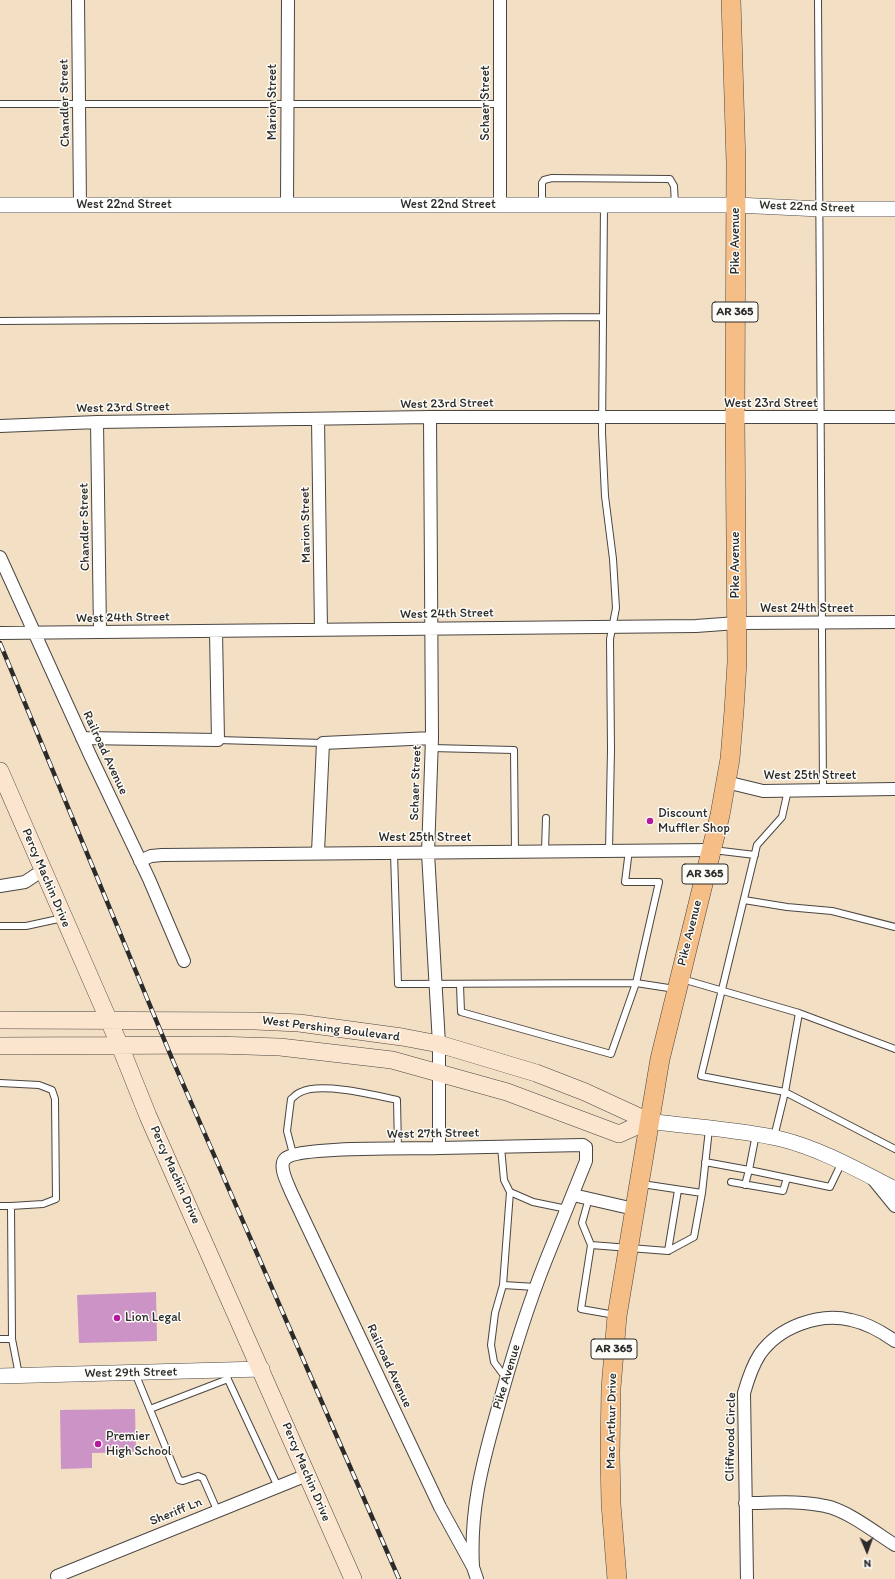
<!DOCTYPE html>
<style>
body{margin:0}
#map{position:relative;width:895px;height:1579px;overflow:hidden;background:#f3dfc4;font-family:Itim,sans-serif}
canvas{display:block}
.north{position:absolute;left:847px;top:1531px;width:40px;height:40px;-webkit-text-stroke:3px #fdfcf7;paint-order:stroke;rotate:178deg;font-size:11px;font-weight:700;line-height:16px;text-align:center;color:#2b2b2b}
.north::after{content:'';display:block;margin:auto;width:14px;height:18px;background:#2b2b2b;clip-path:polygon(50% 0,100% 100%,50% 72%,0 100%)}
</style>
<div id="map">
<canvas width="895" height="1579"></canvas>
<div class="north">N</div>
</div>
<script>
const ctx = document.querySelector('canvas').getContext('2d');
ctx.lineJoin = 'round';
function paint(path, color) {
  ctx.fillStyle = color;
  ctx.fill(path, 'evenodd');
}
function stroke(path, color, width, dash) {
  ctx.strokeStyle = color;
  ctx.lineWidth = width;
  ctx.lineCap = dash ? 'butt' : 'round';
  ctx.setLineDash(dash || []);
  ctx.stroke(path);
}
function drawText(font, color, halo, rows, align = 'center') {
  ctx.font = font + ' Itim,sans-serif';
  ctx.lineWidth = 3;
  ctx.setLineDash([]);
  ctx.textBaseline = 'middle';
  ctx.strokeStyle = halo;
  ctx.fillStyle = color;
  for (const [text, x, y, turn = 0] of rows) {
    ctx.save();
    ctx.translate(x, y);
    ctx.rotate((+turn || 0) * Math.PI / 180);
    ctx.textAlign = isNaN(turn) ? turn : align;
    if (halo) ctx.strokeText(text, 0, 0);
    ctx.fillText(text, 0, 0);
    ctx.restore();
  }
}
paint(new Path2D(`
 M156 1292 157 1341 79 1343 77 1295Z
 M135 1409 136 1452 92 1453V1468L61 1469 60 1410Z`), '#cc94c6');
const service = new Path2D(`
 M818 0 823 789
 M0 104H500
 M542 205V183L544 180 552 178 670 179 674 186 675 205
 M604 205 602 433 605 496 613 559 616 608 610 639 611 750 609 850
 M0 321 603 317
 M218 740 323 743
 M431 748 514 750 515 852
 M629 850 625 882H659L636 983 675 989
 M713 850 755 855
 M545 851 546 818
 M394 853 398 984 636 983 611 1054 461 1012 460 985
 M744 900 787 907 832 911 895 927
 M0 926H26L63 918
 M682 979C721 990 760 1002 799 1013L785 1092 701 1076 757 845 782 817 788 790
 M799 1013 895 1049
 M0 1083 39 1085 52 1090 55 1099 56 1199 43 1204 11 1206 12 1339 19 1375
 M756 1134 749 1170 830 1187 842 1162
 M774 1137 785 1092 895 1149
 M501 1147 504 1180 510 1192 533 1202 567 1209
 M293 1154 287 1131 291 1099C294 1097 297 1093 301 1092 321 1082 374 1095 397 1100L398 1149
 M705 1162 749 1170 745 1185
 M731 1182 783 1191 787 1178
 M642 1184 702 1193
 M589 1198 582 1223 591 1245
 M0 1206H11
 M668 1251 678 1190
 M503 1285 536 1287
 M615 1315 581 1309 591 1245 668 1251 694 1237 702 1193 709 1129
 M0 1339H12
 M224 1371 278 1487
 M135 1373 179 1480 183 1481 198 1476 203 1478 217 1510
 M507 1376 502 1373 494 1362 491 1345 495 1313 503 1285 510 1192
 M150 1409 228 1379`);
const minor = new Path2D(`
 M78 0 80 205
 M500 0V205
 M287 205 288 0
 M430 417 432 738 428 853 439 1044V1148
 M318 419 321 630
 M97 422 100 632
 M0 426 97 422 430 417H895
 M0 557 90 755 149 879 184 961
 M0 633 696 626 737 623 895 622
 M82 738 218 740 216 631
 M726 782 763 791 895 789
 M318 852 323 743 432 738
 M140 861 151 856 162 855 711 850
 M0 886 25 882 43 870
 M873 1179 895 1206
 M573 1195 634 1209
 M745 1503C771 1503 799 1500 825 1506 847 1510 876 1533 895 1545
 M473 1567C470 1512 481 1468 496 1415 510 1363 526 1310 546 1260 559 1227 573 1194 586 1161V1147L583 1145C535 1146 488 1147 440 1148 414 1149 301 1146 286 1158 277 1165 288 1184 291 1192L440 1507 473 1567 477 1579
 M57 1576 307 1475
 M747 1579 744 1393C748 1379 752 1366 760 1354 779 1327 819 1312 851 1320 866 1323 882 1332 895 1341`);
const tertiary = new Path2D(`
 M0 205H736L820 209H895
 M648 1121C691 1127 739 1129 781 1139 821 1149 858 1170 895 1189
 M0 1376 262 1369`);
const secondary = new Path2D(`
 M0 771 120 1046 148 1116 353 1579
 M0 1020 255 1021 299 1023 402 1037 439 1044 536 1073 585 1092 648 1121
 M0 1046 214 1045 280 1047 392 1060 507 1092 619 1134 648 1121`);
const primary = new Path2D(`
 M617 1579 611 1504 610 1454 611 1388 617 1316 660 1059 720 815 730 759 734 711 737 662 735 418 736 163 731 0`);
stroke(service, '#494642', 8);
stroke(minor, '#494642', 14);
stroke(tertiary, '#494642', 16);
stroke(secondary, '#494642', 18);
stroke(primary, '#494642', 20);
stroke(service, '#fff', 6);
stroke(minor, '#fff', 12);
stroke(tertiary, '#fff', 15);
stroke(secondary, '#fbe5cf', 17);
stroke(primary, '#f6be87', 19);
const rail = new Path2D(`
 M0 643 173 1061 399 1579`);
stroke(rail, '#2b2b2b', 4.5);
stroke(rail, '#fdfcf7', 3, [9]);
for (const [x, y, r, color] of [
 [650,821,4,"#b5179e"],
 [117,1318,4,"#b5179e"],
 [98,1444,4,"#b5179e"]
]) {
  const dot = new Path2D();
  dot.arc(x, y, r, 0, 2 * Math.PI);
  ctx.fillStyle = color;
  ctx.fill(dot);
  stroke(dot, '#fdfcf7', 1.5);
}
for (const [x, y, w] of [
 [735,312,46],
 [705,874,46],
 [614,1349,46]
]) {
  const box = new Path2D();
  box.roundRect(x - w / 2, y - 10, w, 20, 3);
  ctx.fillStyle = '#fdfcf7';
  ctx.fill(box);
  stroke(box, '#2b2b2b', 1);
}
drawText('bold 12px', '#2b2b2b', null, [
 ["AR 365",735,312],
 ["AR 365",705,874],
 ["AR 365",614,1349]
]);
drawText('13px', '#2b2b2b', '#fdfcf7', [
 ["Marion Street",273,102,-90],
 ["Chandler Street",65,103,-91],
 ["Schaer Street",486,103,-90],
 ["West 22nd Street",124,205],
 ["West 22nd Street",448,205],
 ["West 22nd Street",807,207,2],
 ["Pike Avenue",736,241,-90],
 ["West 23rd Street",447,404,-1],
 ["West 23rd Street",771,404],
 ["West 23rd Street",123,408,-1],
 ["Marion Street",306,525,-91],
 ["Chandler Street",85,527,-91],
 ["Pike Avenue",736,565,-90],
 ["West 24th Street",807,609],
 ["West 24th Street",447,614,-1],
 ["West 24th Street",123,618,-1],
 ["Railroad Avenue",105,753,65],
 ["West 25th Street",810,776],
 ["Schaer Street",416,783,-88],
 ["West 25th Street",425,838],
 ["Percy Machin Drive",46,878,67],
 ["Pike Avenue",690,933,-76],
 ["West Pershing Boulevard",331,1029,7],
 ["West 27th Street",433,1134,-1],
 ["Percy Machin Drive",175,1175,66],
 ["Railroad Avenue",389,1366,65],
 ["West 29th Street",131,1373,-1],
 ["Pike Avenue",507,1377,-73],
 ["Mac Arthur Drive",612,1421,-89],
 ["Cliffwood Circle",731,1437,-89],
 ["Percy Machin Drive",306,1472,67],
 ["Sheriff Ln",176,1512,-22]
]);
drawText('13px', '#2b2b2b', '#fdfcf7', [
 ["Discount",658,814],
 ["Muffler Shop",658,829],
 ["Lion Legal",125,1318],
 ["Premier",106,1437],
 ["High School",106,1452]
], 'left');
</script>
